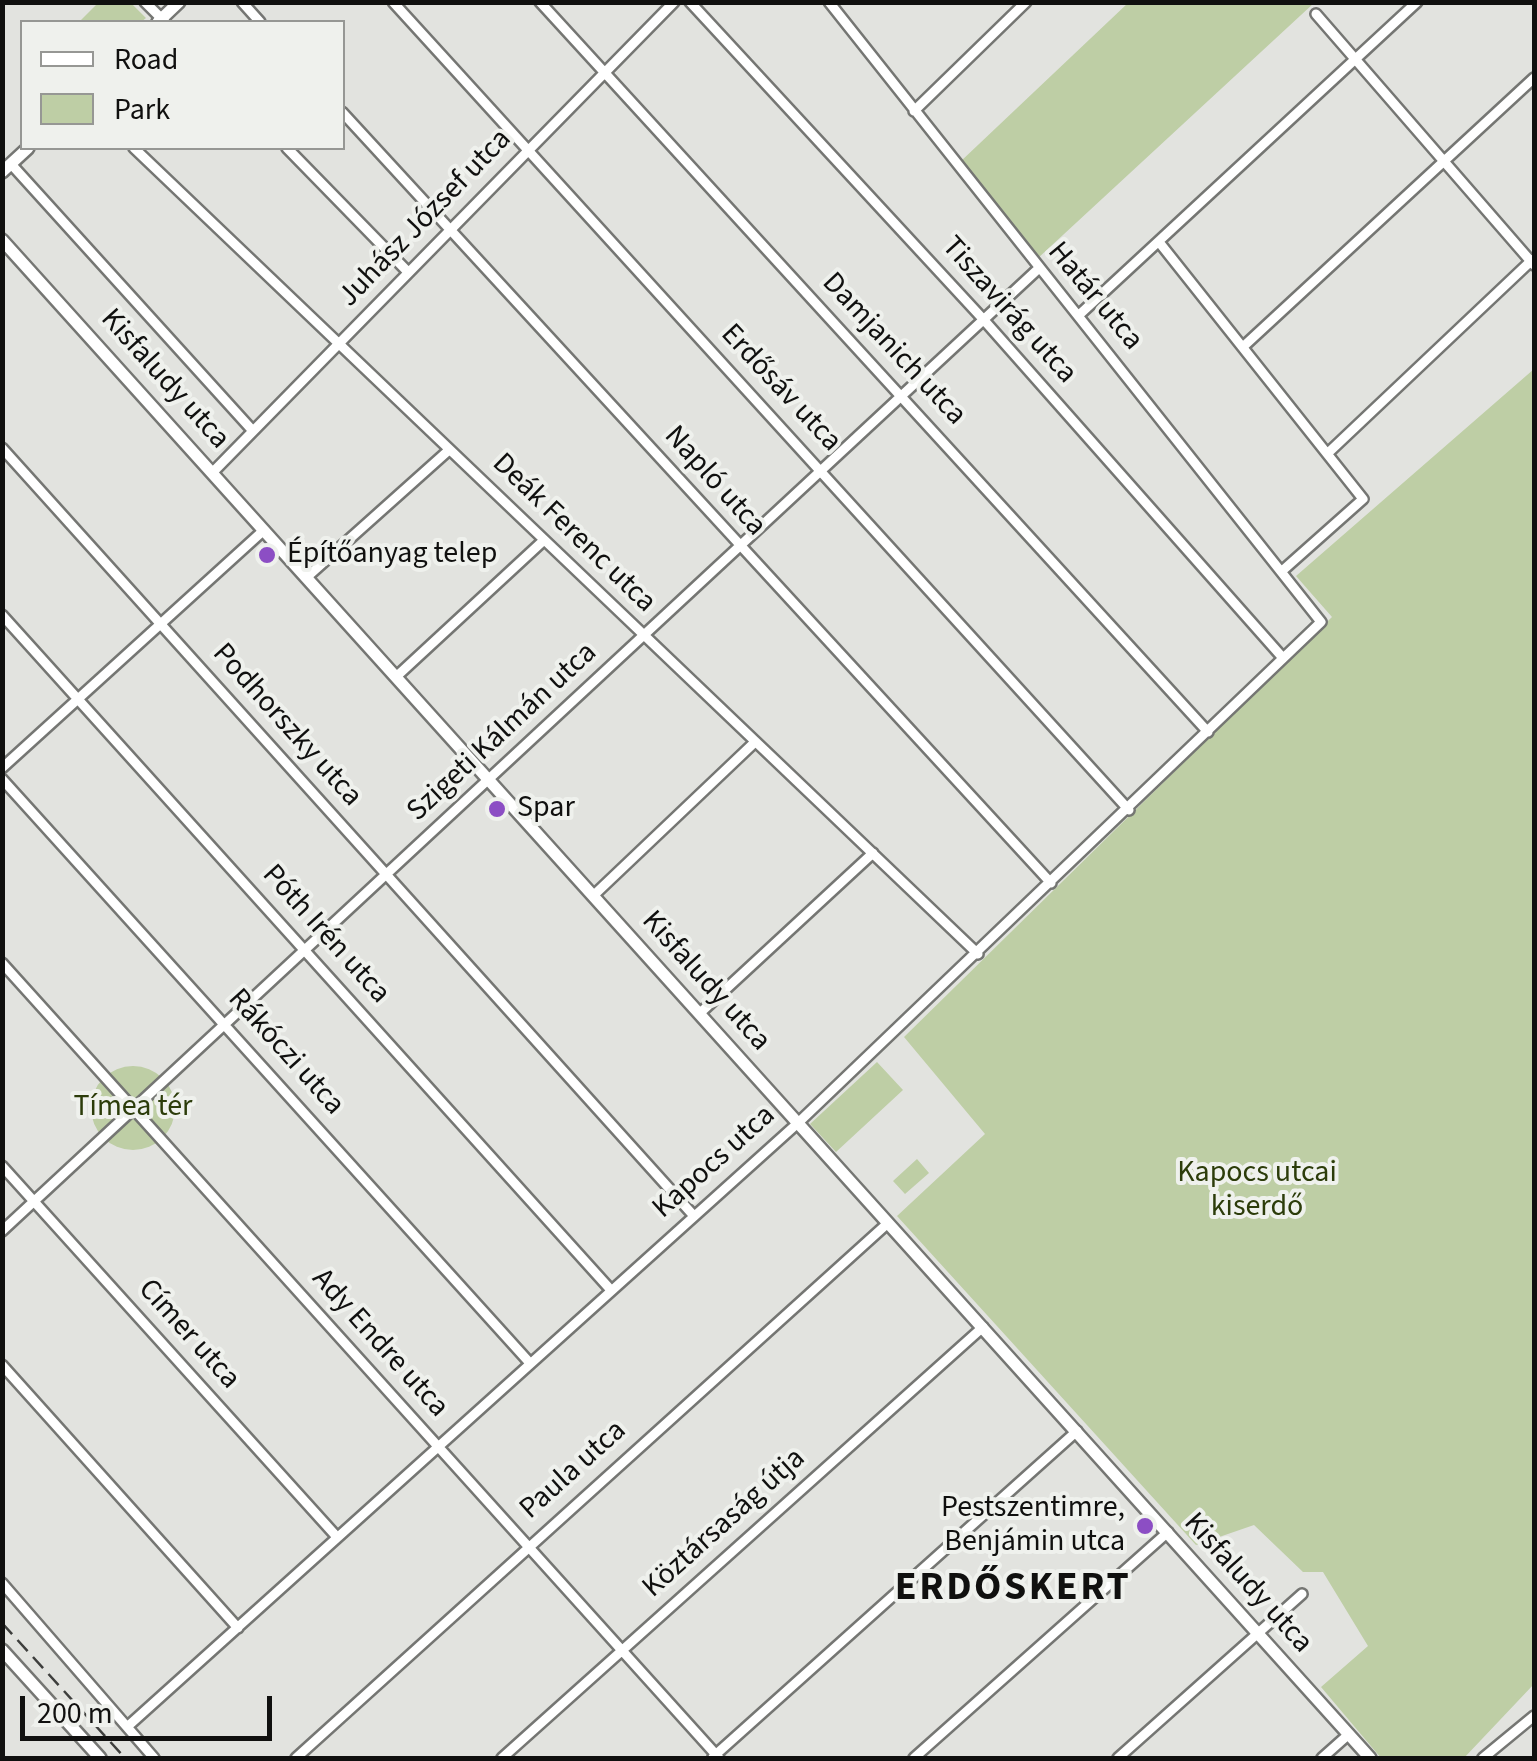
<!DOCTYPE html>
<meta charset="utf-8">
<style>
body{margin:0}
#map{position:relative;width:1537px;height:1761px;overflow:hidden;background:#e2e3df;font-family:"Source Sans 3",sans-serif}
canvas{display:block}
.frame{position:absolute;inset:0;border:5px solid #10100f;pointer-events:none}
.legend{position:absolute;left:20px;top:20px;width:325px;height:130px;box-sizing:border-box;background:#eff1ed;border:2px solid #969794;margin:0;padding:12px 18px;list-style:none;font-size:30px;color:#10100f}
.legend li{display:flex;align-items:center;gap:20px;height:50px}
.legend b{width:50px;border:2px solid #969794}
.scale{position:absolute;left:20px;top:1696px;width:252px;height:45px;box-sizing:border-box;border:5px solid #10100f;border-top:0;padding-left:12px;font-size:30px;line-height:35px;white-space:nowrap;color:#10100f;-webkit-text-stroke:8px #eff1ed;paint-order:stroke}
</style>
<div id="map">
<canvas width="1537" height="1761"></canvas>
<div class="frame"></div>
<ul class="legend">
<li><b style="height:12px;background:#fff"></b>Road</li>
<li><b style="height:28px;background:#becea5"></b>Park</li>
</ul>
<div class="scale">200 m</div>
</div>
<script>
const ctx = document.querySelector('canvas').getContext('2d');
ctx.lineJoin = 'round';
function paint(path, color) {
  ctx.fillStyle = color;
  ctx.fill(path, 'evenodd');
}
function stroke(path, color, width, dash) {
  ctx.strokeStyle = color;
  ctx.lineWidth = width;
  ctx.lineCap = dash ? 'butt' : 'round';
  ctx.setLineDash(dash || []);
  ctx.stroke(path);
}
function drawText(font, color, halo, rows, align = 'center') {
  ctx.font = font + ' "Source Sans 3",sans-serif';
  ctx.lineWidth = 8;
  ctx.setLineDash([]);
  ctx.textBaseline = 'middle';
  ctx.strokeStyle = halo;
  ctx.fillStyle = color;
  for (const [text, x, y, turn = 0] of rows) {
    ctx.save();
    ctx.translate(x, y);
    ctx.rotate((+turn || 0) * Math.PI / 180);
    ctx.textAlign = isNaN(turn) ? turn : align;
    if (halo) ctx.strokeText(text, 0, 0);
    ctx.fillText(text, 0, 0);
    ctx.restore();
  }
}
paint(new Path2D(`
 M99 2 131 3 146 18 141 22H79Z
 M1128 3H1314L1037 259 960 162Z
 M1534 369V1684L1464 1758H1381L1321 1687 1368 1646 1323 1572H1303L1254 1525 1196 1545 897 1216 985 1134 904 1037 1332 617 1296 576Z
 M877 1062 903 1090 836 1152 810 1124Z
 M91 1108a42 42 0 1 1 84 0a42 42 0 1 1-84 0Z
 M917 1159 929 1173 905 1194 893 1181Z`), '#becea5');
const street = new Path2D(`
 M145 2 165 22
 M242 2 260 22
 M393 2 1129 810
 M540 2 1208 732
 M690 2 983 319 1283 658
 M1316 14 1534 265
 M914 111 1026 2
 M342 112 1051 883
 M134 148 978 954
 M287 148 408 272
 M11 164 253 431
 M1159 242 1363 499 1282 571
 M1079 315 1417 2
 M1245 345 1534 78
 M2 448 694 1216
 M1328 453 1532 260
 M213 472 674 2
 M307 577 449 450
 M2 615 610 1289
 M397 676 543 541
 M2 768 264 530
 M2 779 529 1362
 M594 895 755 742
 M2 963 719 1758
 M700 1013 873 853
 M2 1166 337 1537
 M2 1231 1037 270
 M2 1365 238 1628
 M2 1583 154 1758
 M127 1727 799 1122 1321 622 829 2
 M713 1757 1077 1431
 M296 1758 888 1223
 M502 1758 983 1327
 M914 1758 1168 1532
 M1118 1758 1302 1594
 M1322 1758 1349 1734
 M1483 1758 1534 1716`);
const secondary = new Path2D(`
 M158 22 179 2
 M2 172 28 148
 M2 240 1370 1758
 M2 1650 100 1758`);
stroke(street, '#757673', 14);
stroke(secondary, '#757673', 16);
stroke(street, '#fff', 9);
stroke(secondary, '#fff', 11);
stroke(new Path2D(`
 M2 1623 125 1758`), '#3e3f3d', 2.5, [15, 8]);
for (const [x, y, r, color] of [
 [267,555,10,"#8c4ec4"],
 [497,809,10,"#8c4ec4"],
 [1145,1526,10,"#8c4ec4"]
]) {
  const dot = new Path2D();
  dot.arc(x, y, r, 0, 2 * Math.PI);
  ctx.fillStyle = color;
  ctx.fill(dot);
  stroke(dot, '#eff1ed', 4);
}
drawText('30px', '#10100f', '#eff1ed', [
 ["Juhász József utca",426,219,-46],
 ["Határ utca",1094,297,50],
 ["Tiszavirág utca",1008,311,48],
 ["Damjanich utca",893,350,47],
 ["Kisfaludy utca",164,380,48],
 ["Erdősáv utca",780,389,47],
 ["Napló utca",714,482,48],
 ["Deák Ferenc utca",573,534,44],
 ["Podhorszky utca",286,726,48],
 ["Szigeti Kálmán utca",503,733,-43],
 ["Póth Irén utca",325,935,48],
 ["Kisfaludy utca",705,982,48],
 ["Rákóczi utca",285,1053,48],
 ["Kapocs utca",715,1163,-42],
 ["Címer utca",188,1335,48],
 ["Ady Endre utca",379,1344,48],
 ["Paula utca",574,1471,-42],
 ["Köztársaság útja",725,1524,-42],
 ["Kisfaludy utca",1247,1584,48]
]);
drawText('30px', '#10100f', '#eff1ed', [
 ["Építőanyag telep",287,555],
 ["Spar",517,809],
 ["Pestszentimre,",1125,1509,"right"],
 ["Benjámin utca",1125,1543,"right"]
], 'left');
drawText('30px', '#2c3c0a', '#eff1ed', [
 ["Tímea tér",133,1108],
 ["Kapocs utcai",1257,1174],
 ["kiserdő",1257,1208]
]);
ctx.letterSpacing = '2.5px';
drawText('bold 40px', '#10100f', '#eff1ed', [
 ["ERDŐSKERT",1013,1590]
]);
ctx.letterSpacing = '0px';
</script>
